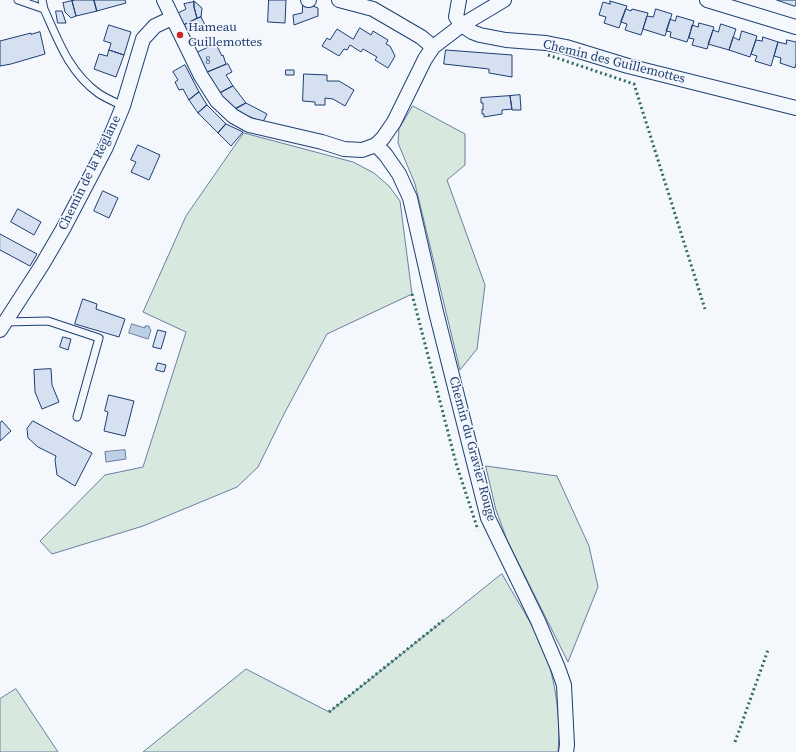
<!DOCTYPE html>
<meta charset="utf-8">
<style>
body{margin:0}
canvas{display:block;background:#f4f7fb}
</style>
<canvas width="796" height="752"></canvas>
<script>
const ctx = document.querySelector('canvas').getContext('2d');
ctx.lineJoin = 'round';
function paint(path, color) {
  ctx.fillStyle = color;
  ctx.fill(path, 'evenodd');
}
function stroke(path, color, width, dash) {
  ctx.strokeStyle = color;
  ctx.lineWidth = width;
  ctx.lineCap = dash ? 'butt' : 'round';
  ctx.setLineDash(dash || []);
  ctx.stroke(path);
}
function drawText(font, color, halo, rows, align = 'center') {
  ctx.font = font + ' "Source Serif 4",serif';
  ctx.lineWidth = 3;
  ctx.setLineDash([]);
  ctx.textBaseline = 'middle';
  ctx.strokeStyle = halo;
  ctx.fillStyle = color;
  for (const [text, x, y, turn = 0] of rows) {
    ctx.save();
    ctx.translate(x, y);
    ctx.rotate((+turn || 0) * Math.PI / 180);
    ctx.textAlign = isNaN(turn) ? turn : align;
    if (halo) ctx.strokeText(text, 0, 0);
    ctx.fillText(text, 0, 0);
    ctx.restore();
  }
}
const green = new Path2D(`
 M413 106 465 134V165L447 180 485 285 477 349 460 370 415 184 398 143 399 129Z
 M244 133 353 162 374 173 389 186 400 201 412 294 327 334 284 414 258 467 237 487 143 526 52 554 40 541 105 475 143 467 186 332 143 312 186 216Z
 M486 466 557 476 589 546 598 587 568 662 507 540 496 510Z
 M502 574C514 596 529 618 540 641 555 673 561 716 558 752H143L246 669 329 712Z
 M16 689 58 752H0V699Z`);
paint(green, '#d7e8df');
stroke(green, '#687fa3', 1);
const water = new Path2D(`
 M132 324 145 328V326H149L150 329 151 330 148 339 129 333Z
 M125 450 126 459 106 462 105 452Z`);
paint(water, '#bed0e5');
stroke(water, '#687fa3', 1);
const building = new Path2D(`
 M76 0H94L97 11 76 16 72 1Z
 M94 0H125L126 3 97 11Z
 M269 0H286L285 23 268 22Z
 M777 0H796V4L795 6Z
 M72 1 76 16 71 18 65 12 63 3Z
 M194 1 202 8 201 17 197 18 194 7Z
 M610 1 627 6 619 28 604 23 606 17 599 15 603 2 610 4Z
 M194 2V7L197 18 184 25 178 13 186 9 184 4Z
 M303 2 318 8V16L294 25 293 15 302 13Z
 M626 9 631 11 632 9 648 13 641 35 625 30 627 24 621 22Z
 M656 9 672 14 665 36 643 29 647 16 653 17Z
 M56 11H62L66 23H58Z
 M677 16 694 21 687 42 670 37 671 32 666 31 670 19 675 21Z
 M201 17 205 25 187 32 184 25Z
 M699 23 714 27 707 49 692 45 694 39 689 38 692 25 698 27Z
 M721 24 736 29 729 50 708 44 713 30 718 32Z
 M109 25 131 32 124 55 109 50 111 43 104 41Z
 M360 28 371 35 373 31 388 40 386 44 390 46 395 56 388 68 375 60 377 57 363 49 361 52 350 45 347 50 344 49 339 56 322 46 327 38 330 40 337 29 353 39Z
 M742 31 757 36 750 57 729 50 733 37 739 40Z
 M40 32 45 54 11 64 0 66V41L31 33V34Z
 M763 37 778 42 771 66 755 61 757 56 751 54 756 40 762 41Z
 M787 40 796 42V63L795 68 780 63 781 58 774 56 778 42 786 44Z
 M216 44 222 56 223 55 226 64 203 74 194 54Z
 M109 50 124 55 116 77 94 69 99 54 107 56Z
 M446 50 512 55V77L489 73V69L444 64Z
 M228 64 232 72 226 75 233 86 218 94 203 74Z
 M185 65 199 92 189 100 183 89 179 90 175 82 178 80 173 72Z
 M286 70H294V75H286Z
 M304 74 327 75V81H339L354 90 345 106 333 99 325 98V105H315V102L303 101Z
 M233 86 246 103 232 111 218 94Z
 M199 92 207 105 198 113 189 100Z
 M520 95 521 110H512L510 96Z
 M510 96 512 109 502 110V114L484 117V114H482V109L483 110V103H481V98Z
 M246 103 267 114 263 122 237 112 235 109Z
 M207 105 226 124 218 133 198 113Z
 M226 124 243 132 231 146 218 133Z
 M138 145 160 155 149 180 131 172 136 162 131 160Z
 M103 191 118 198 109 218 94 211Z
 M18 209 41 222 34 235 11 222Z
 M0 234 37 254 30 266 0 250Z
 M83 299 97 304 96 309 125 319 119 337 75 324Z
 M158 330 166 332 161 349 153 347Z
 M63 337 71 339 68 350 60 347Z
 M158 363 166 365 164 372 156 370Z
 M51 369 52 385 59 402 42 409 35 392 34 370Z
 M109 395 134 401 125 436 104 431 108 412 105 411Z
 M2 421 11 431 0 441V424Z
 M33 421 92 453 75 486 57 475 55 460 56 456 38 447 28 438 27 429Z`);
paint(building, '#d5e0f0');
stroke(building, '#1d3f73', 1);
const service = new Path2D(`
 M18 0 44 9C58 40 69 72 98 93 105 98 115 102 123 106
 M42 0 44 9
 M5 322 48 321 99 338 77 417`);
const minor = new Path2D(`
 M164 0 201 76 217 101 233 116 249 125 322 142 344 149 362 150 376 145 383 138 394 122 425 59 433 47 462 25 504 0
 M308 0H309
 M339 0 373 9 421 37 433 47
 M459 0 456 17 462 25 472 32 480 35 506 40 546 43 566 47 628 66 796 108
 M707 0 796 27
 M376 145 385 154 399 174 410 198 436 312 488 518 538 621 558 668 564 685 567 745 566 752
 M0 330 42 265 63 229 106 147 123 106 143 39 155 26 172 18`);
stroke(service, '#1d3f73', 9);
stroke(minor, '#1d3f73', 16);
stroke(service, '#f4f7fb', 7);
stroke(minor, '#f4f7fb', 14);
stroke(new Path2D(`
 M548 55 634 84 705 309
 M412 294 456 463 478 530
 M329 712 445 619
 M735 742 768 650`), '#2c6c60', 3, [2, 3]);
for (const [x, y, r, color] of [
 [180,35,4,"#c62828"]
]) {
  const dot = new Path2D();
  dot.arc(x, y, r, 0, 2 * Math.PI);
  ctx.fillStyle = color;
  ctx.fill(dot);
  stroke(dot, '#f4f7fb', 1.5);
}
drawText('11px', '#4b6792', null, [
 ["8",208,61]
]);
drawText('13px', '#1d3f73', '#f4f7fb', [
 ["Hameau",188,28],
 ["Guillemottes",188,43]
], 'left');
drawText('13px', '#1d3f73', '#f4f7fb', [
 ["Chemin des Guillemottes",614,62,14],
 ["Chemin de la Réglane",90,173,-64],
 ["Chemin du Gravier Rouge",472,449,75]
]);
</script>
